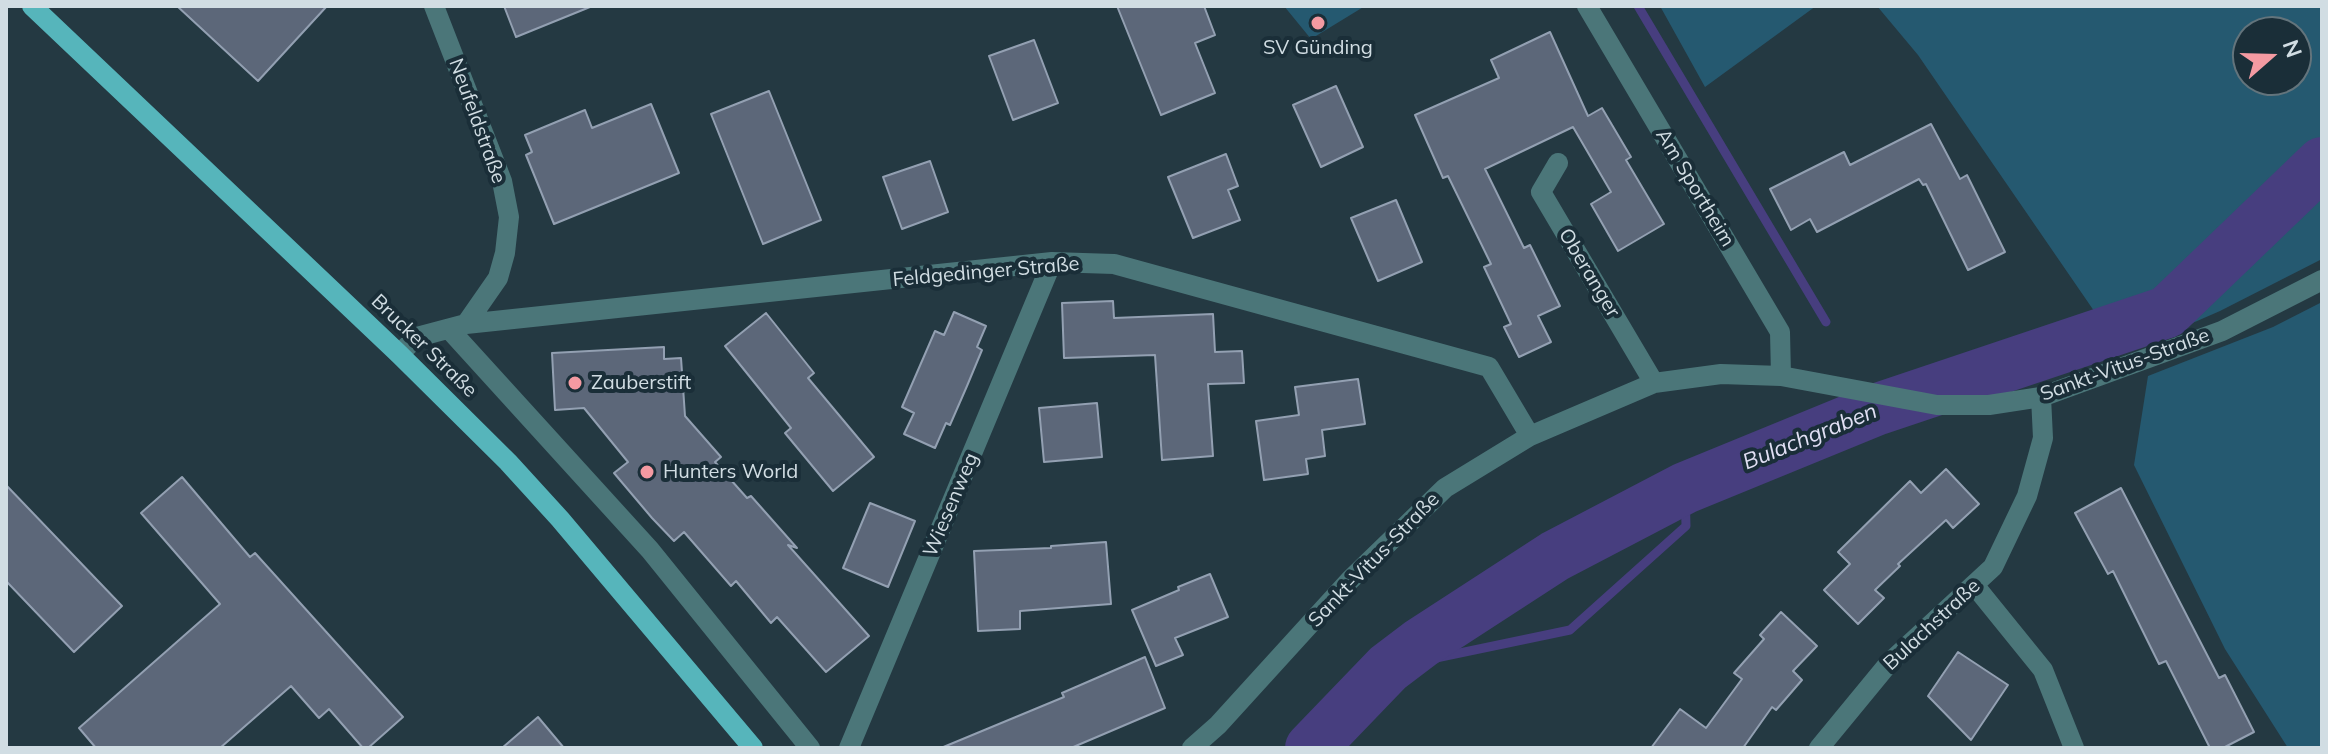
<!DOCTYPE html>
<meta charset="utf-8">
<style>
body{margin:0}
#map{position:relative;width:2328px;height:754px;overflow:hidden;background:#243942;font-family:Mulish,sans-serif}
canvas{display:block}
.frame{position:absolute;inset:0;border:8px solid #d1dde3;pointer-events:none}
.north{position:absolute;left:2232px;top:16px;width:80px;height:80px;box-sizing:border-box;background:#1a2e38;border:2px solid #63747c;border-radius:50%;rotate:70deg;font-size:22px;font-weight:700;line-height:32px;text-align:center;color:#d1dde3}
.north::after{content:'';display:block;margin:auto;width:28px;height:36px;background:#f49aa2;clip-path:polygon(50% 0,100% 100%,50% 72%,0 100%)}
</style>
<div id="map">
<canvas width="2328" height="754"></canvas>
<div class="frame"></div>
<div class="north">N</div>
</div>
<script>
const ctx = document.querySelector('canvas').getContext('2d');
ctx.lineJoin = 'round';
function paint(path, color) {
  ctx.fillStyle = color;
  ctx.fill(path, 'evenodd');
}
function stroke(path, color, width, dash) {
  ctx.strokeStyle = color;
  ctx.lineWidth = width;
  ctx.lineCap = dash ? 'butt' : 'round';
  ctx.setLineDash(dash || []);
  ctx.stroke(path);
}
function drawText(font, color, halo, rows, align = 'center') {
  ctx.font = font + ' Mulish,sans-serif';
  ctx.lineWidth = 8;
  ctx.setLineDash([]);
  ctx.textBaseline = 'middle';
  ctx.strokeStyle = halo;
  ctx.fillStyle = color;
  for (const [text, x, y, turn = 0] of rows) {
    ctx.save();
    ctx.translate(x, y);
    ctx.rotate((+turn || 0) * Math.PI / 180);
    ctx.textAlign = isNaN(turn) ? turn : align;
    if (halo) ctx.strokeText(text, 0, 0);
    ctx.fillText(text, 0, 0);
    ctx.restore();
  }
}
paint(new Path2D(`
 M1284 6H1365L1311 39Z
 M1660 6H1816L1705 87Z
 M1877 6H2322V259L2220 311 2126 352 2114 340 1918 55ZM2296 32V80H2248V32Z
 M2322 302V748H2288L2225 649 2134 465 2148 376 2273 327Z`), '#255970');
stroke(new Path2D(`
 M1638 6 1826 322
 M1388 668 1570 630 1686 526 1685 488`), '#473e7f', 9);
stroke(new Path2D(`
 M1311 748 1388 668 1421 643 1555 556 1685 488 1878 409 2167 312 2322 163`), '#473e7f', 52);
const building = new Path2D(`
 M177 6H327L258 81Z
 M504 6H589L590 7 516 37Z
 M1117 6H1204L1215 35 1195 43 1215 93 1161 115Z
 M1550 32 1588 116 1602 108 1631 157 1626 160 1664 224 1618 251 1591 204 1611 192 1573 127 1485 169 1524 248 1530 245 1560 306 1538 316 1551 342 1519 357 1504 327 1511 324 1484 267 1491 264 1448 176 1443 178 1415 115 1499 78 1491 60Z
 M1034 40 1058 103 1013 120 989 56Z
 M1336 86 1363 147 1321 167 1293 105Z
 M769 91 821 220 763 244 711 114Z
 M651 104 679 173 554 224 526 155 532 152 525 135 585 110 592 128Z
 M1931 124 1960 179 1967 175 2005 252 1968 270 1926 184 1923 185 1919 179 1817 232 1810 219 1791 230 1770 189 1844 152 1850 165Z
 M1226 154 1238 186 1228 190 1240 220 1193 238 1168 177Z
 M930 161 948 212 902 229 883 177Z
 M1396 200 1422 262 1378 281 1351 218Z
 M1113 301 1114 318 1213 314 1215 352 1242 351 1244 383 1208 384 1213 456 1162 460 1155 355 1064 358 1062 303Z
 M954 312 986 326 977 347 982 350 967 386 950 425 946 423 935 448 904 434 914 413 902 407 935 331 944 335Z
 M766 313 814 373 808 378 874 457 833 491 785 433 791 428 725 346Z
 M664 347V359L681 358 685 416 721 457 715 462 747 498 751 496 797 548 788 545 869 636 826 672 777 617 771 623 736 581 731 586 684 532 674 541 652 518 614 473 628 462 584 408 555 410 552 353Z
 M1358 379 1365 424 1322 430 1325 456 1306 459 1308 474 1264 480 1256 421 1299 415 1295 387Z
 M1097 403 1102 457 1044 462 1039 408Z
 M1946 469 1979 504 1953 528 1946 520 1898 564 1900 566 1875 590 1884 598 1858 624 1824 590 1850 564 1838 552 1910 481 1921 493Z
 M182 477 250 557 255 553 403 717 368 748H363L329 709 319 718 291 686 220 748H96L79 728 220 604 141 513Z
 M6 485 122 606 74 652 6 581Z
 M2121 488 2219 678 2225 675 2254 732 2223 748H2210L2166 661 2159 664 2113 571 2108 574 2075 513Z
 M870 503 915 521 888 587 843 568Z
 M1106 542 1111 604 1020 611V629L978 631 974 551 1051 548V546Z
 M1210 574 1228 617 1175 638 1183 655 1156 666 1132 610 1179 590 1178 587Z
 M1781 612 1817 646 1793 671 1802 680 1776 710 1772 707 1743 748H1651L1680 709 1706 728 1742 679 1734 673 1764 639 1760 635Z
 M1958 652 2008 685 1971 740 1928 696Z
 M1145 657 1165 708 1071 748H941L1064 697 1062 693Z
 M538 717 564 748H502Z`);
paint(building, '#5c6779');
stroke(building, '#93a0b2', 2);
stroke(new Path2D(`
 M434 6 502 181 509 217 505 253 498 278 466 324
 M1587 6 1780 332 1781 376
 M1558 163 1541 192 1654 383
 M449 329 650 550 810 748
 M399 354 417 337 466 324 1052 262 1114 264 1489 367 1530 436
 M1975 586 2043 670 2074 748
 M849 748 1052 262
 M1192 748 1218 725 1350 580 1445 488 1530 436 1654 383 1721 374 1781 376 1937 405H1989L2041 397 2222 331 2322 280
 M1819 748 1889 663 1993 567 2027 496 2043 438 2041 397`), '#4b7679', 20);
stroke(new Path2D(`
 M32 6 399 354 508 462 560 519 753 748`), '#56b5bb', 20);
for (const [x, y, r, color] of [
 [1318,23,8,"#f49aa2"],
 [575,383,8,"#f49aa2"],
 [647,472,8,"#f49aa2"]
]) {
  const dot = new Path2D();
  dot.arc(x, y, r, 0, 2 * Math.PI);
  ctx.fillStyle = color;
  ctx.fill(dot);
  stroke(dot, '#1a2e38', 3);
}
drawText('20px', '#d1dde3', '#1a2e38', [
 ["SV Günding",1318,48,"center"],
 ["Zauberstift",591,383],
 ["Hunters World",663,472]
], 'left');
drawText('20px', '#d1dde3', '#1a2e38', [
 ["Neufeldstraße",477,121,70],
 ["Am Sportheim",1695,188,59],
 ["Feldgedinger Straße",986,272,-5],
 ["Oberanger",1589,273,59],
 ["Brucker Straße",424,346,44],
 ["Sankt-Vitus-Straße",2125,365,-20],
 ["Wiesenweg",951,505,-67],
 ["Sankt-Vitus-Straße",1374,560,-46],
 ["Bulachstraße",1932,625,-43]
]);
drawText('italic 22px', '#e1e0f4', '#1a2e38', [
 ["Bulachgraben",1810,437,-22]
]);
</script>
